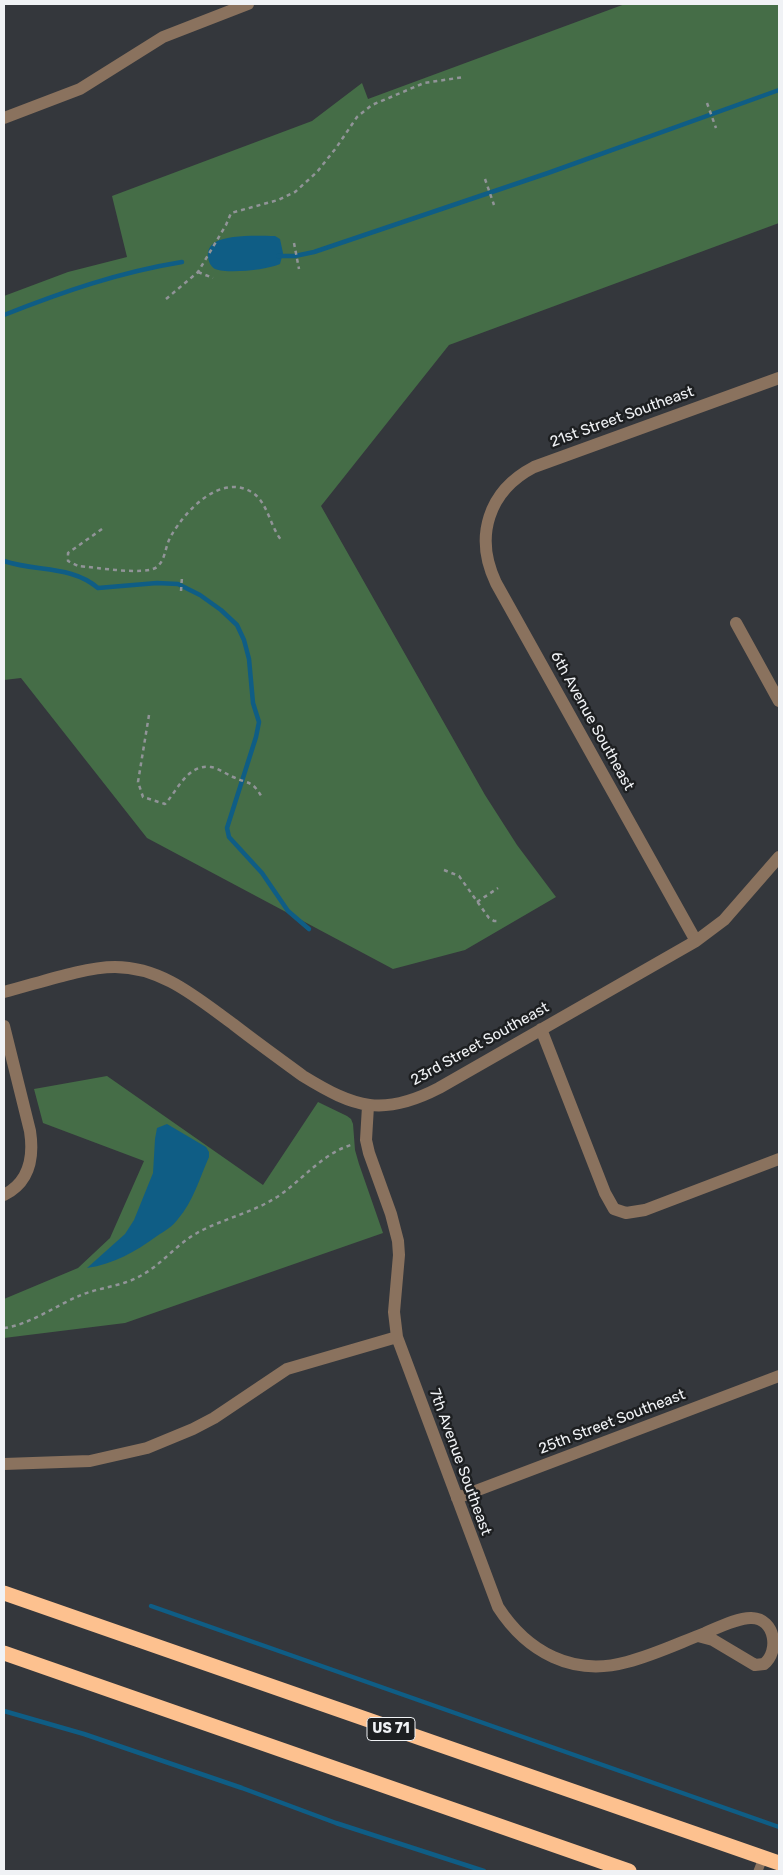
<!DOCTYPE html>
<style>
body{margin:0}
#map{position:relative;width:783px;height:1875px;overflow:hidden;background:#34373c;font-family:Rubik,sans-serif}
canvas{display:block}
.frame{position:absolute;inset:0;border:5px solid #f0f2f5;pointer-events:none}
</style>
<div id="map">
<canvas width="783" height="1875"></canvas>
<div class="frame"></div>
</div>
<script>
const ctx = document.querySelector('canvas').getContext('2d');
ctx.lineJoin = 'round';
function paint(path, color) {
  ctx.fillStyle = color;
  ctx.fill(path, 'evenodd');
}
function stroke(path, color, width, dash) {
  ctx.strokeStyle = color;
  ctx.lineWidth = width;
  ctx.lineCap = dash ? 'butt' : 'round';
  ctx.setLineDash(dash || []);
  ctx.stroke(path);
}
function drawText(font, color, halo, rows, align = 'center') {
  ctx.font = font + ' Rubik,sans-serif';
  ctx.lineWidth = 5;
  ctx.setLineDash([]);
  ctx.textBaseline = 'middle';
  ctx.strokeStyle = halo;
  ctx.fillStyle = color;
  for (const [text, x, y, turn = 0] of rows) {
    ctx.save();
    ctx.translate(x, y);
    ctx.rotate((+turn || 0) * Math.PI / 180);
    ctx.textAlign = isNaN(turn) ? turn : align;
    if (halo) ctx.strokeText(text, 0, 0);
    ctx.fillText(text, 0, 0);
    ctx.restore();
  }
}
paint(new Path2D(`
 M625 4H779V223L449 345 321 506 485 795 517 845 556 897 465 950 393 969 147 838 21 678 4 680V296L68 272 127 257 112 196 312 121 362 83 368 99Z
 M107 1076 263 1185 318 1102 347 1116 351 1119 353 1124 355 1150 359 1164 383 1233 125 1323 4 1338V1299L78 1268 110 1238 144 1161 43 1123 34 1089Z`), '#456d47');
paint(new Path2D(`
 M275 236 280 239 283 253 280 264C267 270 228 274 215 269 211 267 208 261 208 256 207 251 210 246 214 243 228 234 258 236 275 236Z
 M167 1124 206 1147 209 1152V1157C200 1177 193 1202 178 1219 173 1226 165 1231 157 1236 135 1252 114 1264 87 1268L125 1234 134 1220 153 1173 155 1139 157 1128Z`), '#0f5d85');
stroke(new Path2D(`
 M278 256H295L314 252 548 173 779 90
 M4 315C62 292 120 272 182 262
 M4 561C36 572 71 565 98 588L157 583 178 584 200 595 221 610 237 625 244 640 249 659 253 703 259 722 256 737 227 828 229 837 262 873 288 911 309 929
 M151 1606 779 1827
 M4 1711 84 1734 242 1788 336 1823 484 1871`), '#0f5d85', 4.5);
stroke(new Path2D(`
 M707 103 716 128
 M485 179 494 205
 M294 243 299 269
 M198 272 213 278
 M166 299 198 272 226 225 231 213 278 200 295 192 317 172 336 148 357 117 372 105 424 83 464 77
 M102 529 68 553V561L78 566C94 567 145 576 157 567 166 559 165 546 171 536 185 511 221 472 253 493 268 503 270 527 282 541
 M181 591 182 577
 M149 715 138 782 143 797 165 804C178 790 187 764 211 767 218 768 226 774 233 777 251 785 252 780 263 799
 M444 870 459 876 489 918 494 921H498
 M477 902 498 888
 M4 1328C29 1325 57 1305 81 1295 101 1287 124 1286 142 1275 162 1264 177 1244 197 1233 222 1219 252 1213 277 1197 304 1179 322 1153 354 1144`), '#919498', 2.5, [4, 4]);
stroke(new Path2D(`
 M758 1871 763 1858`), '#8a725e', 9);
stroke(new Path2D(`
 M4 118 80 89 163 37 248 4
 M736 623 779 701
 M696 941 496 583C474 537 488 491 534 467L779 378
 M4 992C36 984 83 967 115 967 162 967 197 998 233 1024 256 1042 280 1059 303 1076 355 1108 383 1117 439 1088L696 941 724 920 779 857
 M4 1026 30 1131C34 1157 30 1182 4 1195
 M541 1029 605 1193 614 1209 626 1213 645 1210 779 1159
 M368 1106 366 1140 369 1153 391 1214 398 1241 399 1255 394 1312 397 1337 498 1607C527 1652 573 1677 627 1662 654 1655 679 1643 705 1633 717 1628 739 1617 752 1618 775 1619 780 1651 764 1664L755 1665 713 1640 698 1636
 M4 1464 90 1461 147 1448 193 1429 214 1418 287 1369 397 1337
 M457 1498 779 1376`), '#8a725e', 12);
stroke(new Path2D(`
 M4 1593 779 1863
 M4 1653 629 1871`), '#fdc18f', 15);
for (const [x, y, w] of [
 [391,1729,48]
]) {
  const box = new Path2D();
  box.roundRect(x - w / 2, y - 11.5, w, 23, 4);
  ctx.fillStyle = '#1d1f21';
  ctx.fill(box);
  stroke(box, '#f0f2f5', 1);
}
drawText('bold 14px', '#f0f2f5', null, [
 ["US 71",391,1729]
]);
drawText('15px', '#f0f2f5', '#1d1f21', [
 ["21st Street Southeast",622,417,-20],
 ["6th Avenue Southeast",592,721,61],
 ["23rd Street Southeast",480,1044,-29],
 ["25th Street Southeast",612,1422,-21],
 ["7th Avenue Southeast",460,1462,70]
]);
</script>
